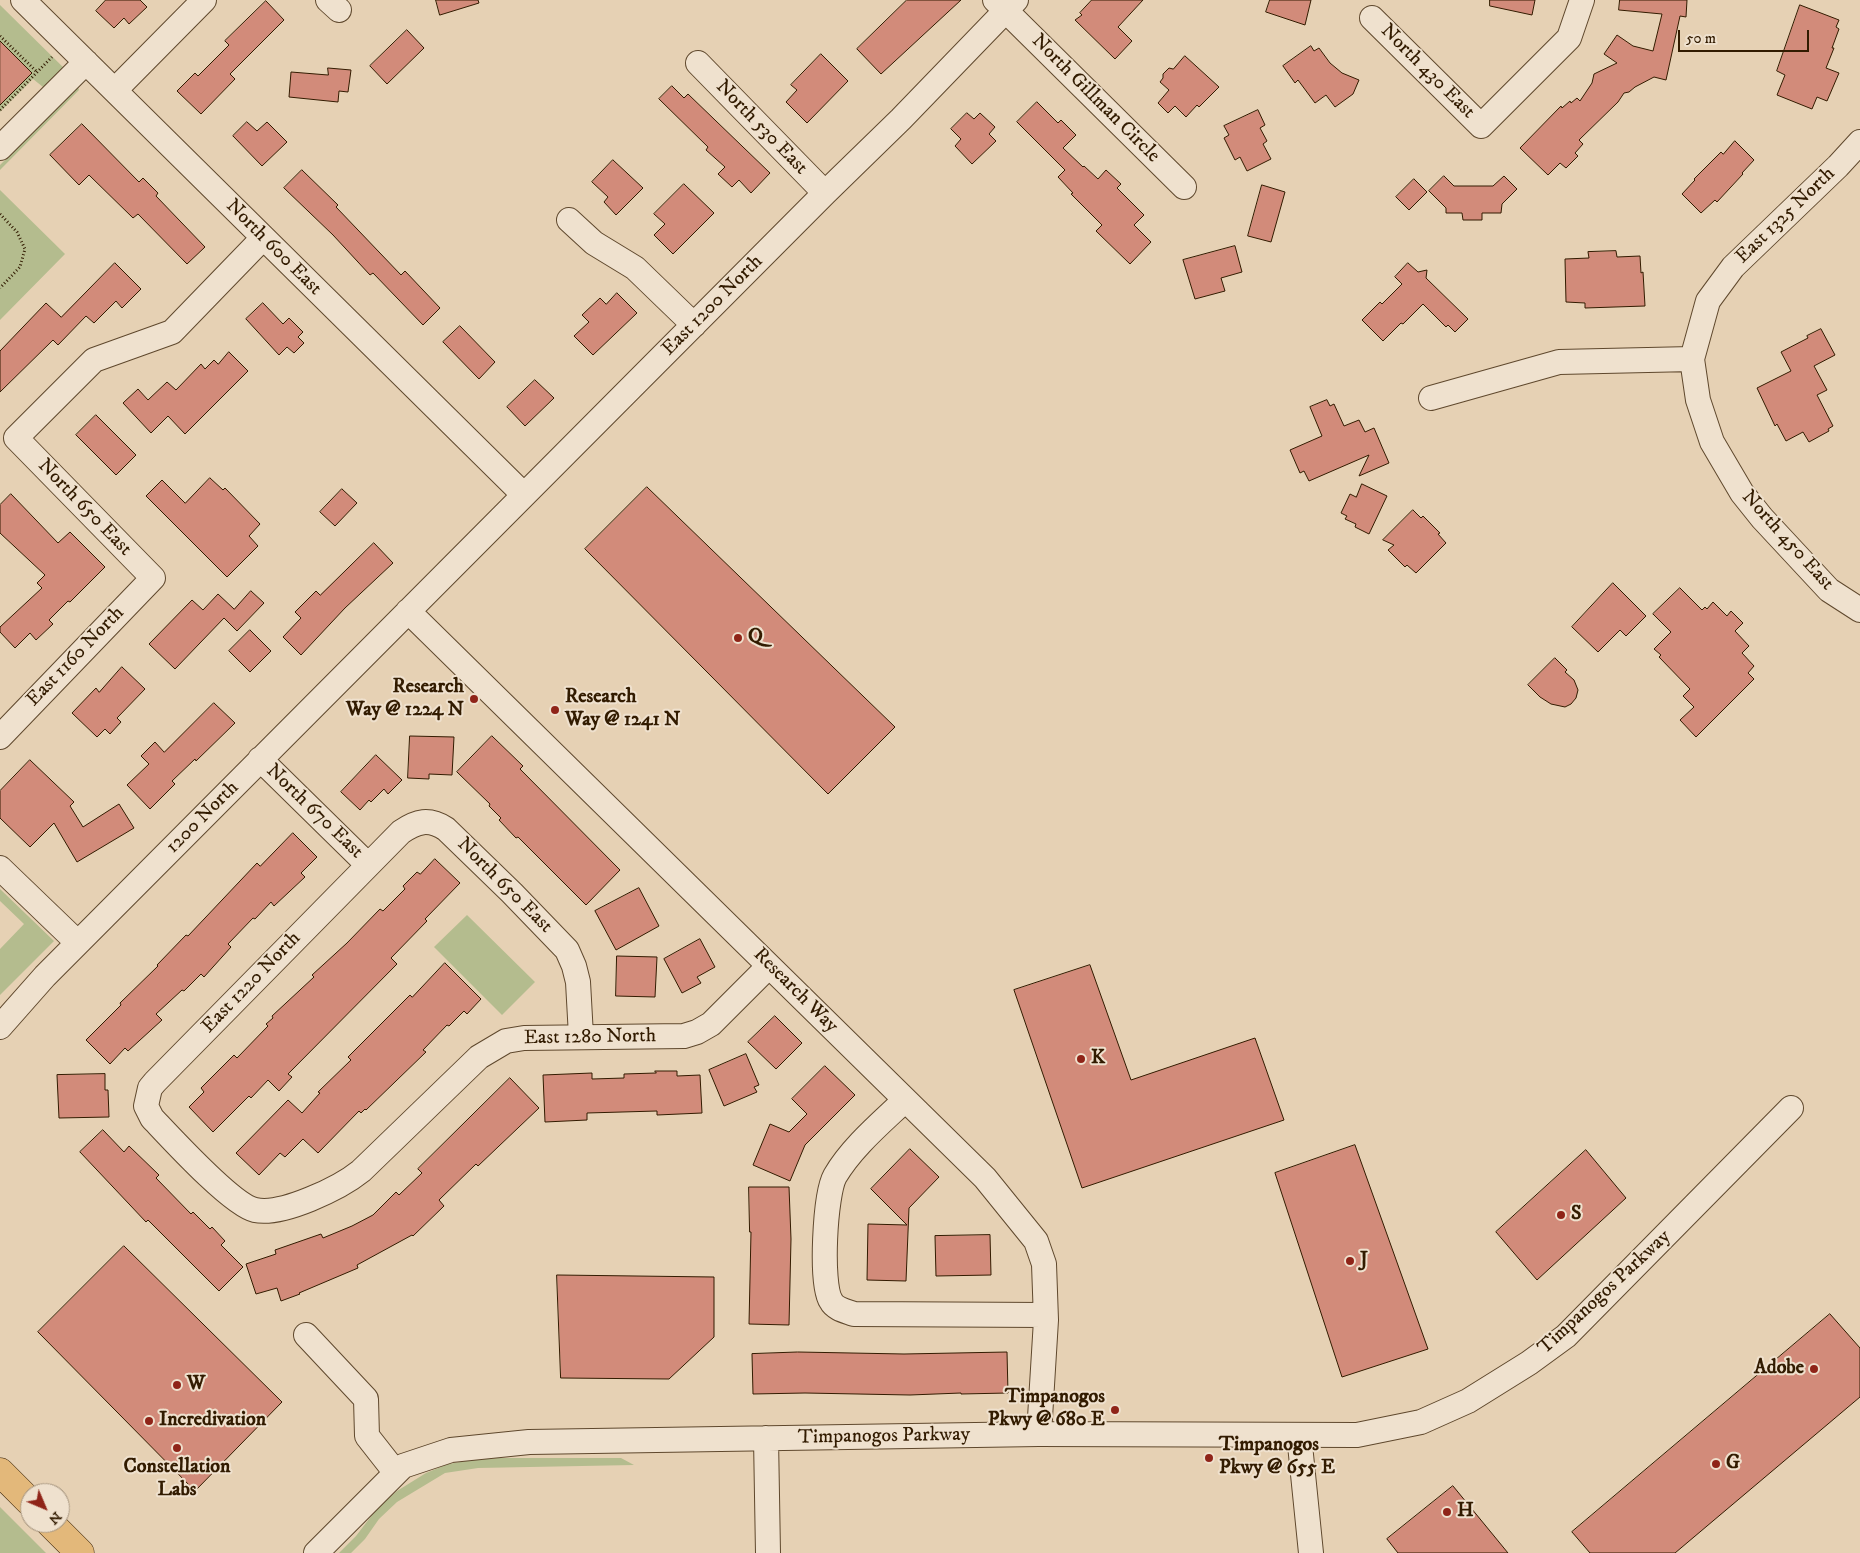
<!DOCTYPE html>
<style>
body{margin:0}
#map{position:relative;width:1860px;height:1553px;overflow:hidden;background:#e6d1b4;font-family:"IM FELL DW Pica",serif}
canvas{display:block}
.north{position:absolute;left:20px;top:1483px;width:50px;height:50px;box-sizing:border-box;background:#efe1ce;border:1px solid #a3927c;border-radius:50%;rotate:135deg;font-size:14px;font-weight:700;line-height:20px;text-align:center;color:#321b00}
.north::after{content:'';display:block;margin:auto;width:18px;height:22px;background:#8f2418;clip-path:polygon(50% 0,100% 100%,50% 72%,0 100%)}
.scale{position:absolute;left:1678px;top:30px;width:131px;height:22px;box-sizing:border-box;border:2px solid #321b00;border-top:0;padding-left:6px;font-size:15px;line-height:18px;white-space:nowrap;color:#321b00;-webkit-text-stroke:4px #efe1ce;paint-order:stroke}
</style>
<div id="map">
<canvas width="1860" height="1553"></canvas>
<div class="north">N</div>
<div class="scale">50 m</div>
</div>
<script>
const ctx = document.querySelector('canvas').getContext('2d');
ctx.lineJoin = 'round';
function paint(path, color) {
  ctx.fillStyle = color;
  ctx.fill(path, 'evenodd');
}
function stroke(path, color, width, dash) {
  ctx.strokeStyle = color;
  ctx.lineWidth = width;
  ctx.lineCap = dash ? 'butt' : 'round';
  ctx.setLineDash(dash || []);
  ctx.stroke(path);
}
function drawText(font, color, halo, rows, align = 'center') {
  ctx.font = font + ' "IM FELL DW Pica",serif';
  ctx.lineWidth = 4;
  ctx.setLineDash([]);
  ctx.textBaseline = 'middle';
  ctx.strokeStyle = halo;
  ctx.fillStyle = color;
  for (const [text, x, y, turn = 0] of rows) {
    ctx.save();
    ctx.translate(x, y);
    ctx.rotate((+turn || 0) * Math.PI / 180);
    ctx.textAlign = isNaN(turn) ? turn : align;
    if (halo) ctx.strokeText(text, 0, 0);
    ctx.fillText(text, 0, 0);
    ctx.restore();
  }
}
paint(new Path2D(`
 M0 5 69 73 48 86 43 87 33 79 0 112Z
 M78 87 79 90 0 170V165Z
 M0 190 65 254 0 320Z
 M0 889 54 941 0 995V949L24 924 0 901Z
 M467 915 535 982 502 1015 434 947Z
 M498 1458H621L634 1465 478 1468 445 1473 397 1502 379 1519 365 1539 351 1553H339L356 1536 379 1506 397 1491 426 1473 448 1464 472 1460Z
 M0 1507 46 1553H0Z`), '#b4bc8e');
const building = new Path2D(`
 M106 0H140L147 7 129 24 124 18 114 28 96 11Z
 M436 0H478L479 3 440 15Z
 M907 0H961L881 74 857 49Z
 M1092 0H1143L1118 27 1132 41 1115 59 1075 20 1082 15 1080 13Z
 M1270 0H1311L1305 25 1266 12Z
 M1490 0H1535L1532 15 1490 6Z
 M1620 0H1687L1686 17 1680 16 1666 80 1654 77 1635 87 1629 92 1624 93 1618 102 1579 140 1583 144 1575 153 1578 156 1566 168 1560 163 1548 175 1520 148 1561 106 1562 108 1570 101 1571 103 1577 98 1580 101 1592 83 1594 74 1617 63 1604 54 1617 35 1633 46 1653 51 1662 14 1619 10Z
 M266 1 284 20 230 74 235 79 201 114 177 91 195 73 198 76 229 45 225 41Z
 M1800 5 1839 20 1836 27 1839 29 1832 48H1834L1826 68 1839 73 1827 101 1817 97 1812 109 1777 95 1785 75 1777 71Z
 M407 30 424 48 387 84 370 66Z
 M0 41 32 73 0 105Z
 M1311 46 1314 51 1319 48 1330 63 1342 73 1359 80 1353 94 1335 107 1326 95 1315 103 1298 80 1295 83 1283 66Z
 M821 54 848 81 807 123 786 102 797 90 791 85Z
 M1185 56 1219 87 1199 107 1197 105 1186 117 1175 106 1168 113 1158 103 1169 90 1160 82 1163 78V74L1169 68 1173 69Z
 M328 68 351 70 348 92 339 91 338 102 289 97 291 72 328 75Z
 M672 86 684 98 688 94 770 173 751 193 739 180 732 187 718 174 725 167 706 150 708 147 659 99Z
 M1037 102 1058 123 1061 120 1076 135 1063 148 1083 167 1084 166 1098 179 1106 170 1121 184 1117 188 1144 215 1134 225 1151 242 1130 264 1096 231 1102 225 1071 194 1073 193 1058 177 1065 170 1017 122Z
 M1258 110 1265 125 1260 128 1267 141 1263 144 1271 159 1247 171 1240 157 1235 160 1224 138 1229 135 1224 126Z
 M967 113 974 119 980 113 995 127 989 134 996 141 972 164 955 146 961 139 951 129Z
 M247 122 257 131 267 122 287 142 262 166 233 136Z
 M82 124 139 182 143 178 158 193 156 196 205 247 187 264 138 214 133 218 89 175 79 185 50 155Z
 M1735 141 1754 160 1742 173 1743 174 1717 202 1715 200 1701 213 1682 194 1695 180 1694 179 1721 152 1723 154Z
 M613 160 643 188 616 215 604 202 608 197 592 182Z
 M302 170 338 205 336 207 401 275 405 271 440 308 423 325 373 273 370 275 333 235 284 188Z
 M1444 176 1454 186H1493L1504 176 1517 189 1502 204 1501 213H1482V220H1463L1462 213H1446V208L1429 191Z
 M1414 179 1427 192 1409 210 1396 197Z
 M684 184 714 213 673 254 654 235 665 224 654 214Z
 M1262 185 1285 192 1271 242 1248 236Z
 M1235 246 1242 272 1221 278 1225 291 1195 299 1183 260Z
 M1616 251 1617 257 1640 256 1641 273 1643 272 1645 306 1585 308V303L1566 302 1565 259 1589 258 1588 252Z
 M115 263 141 289 122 308 116 301 94 323 86 316 58 345 53 340 0 392V351L46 303 61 317Z
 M1408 263 1418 272 1427 270 1426 278 1468 319 1455 332 1448 325 1446 327 1423 304 1403 324 1401 323 1383 341 1362 320 1380 302 1382 304 1402 284 1395 277Z
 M617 293 637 313 593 355 574 336 589 322 582 315 600 298 606 304Z
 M263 303 283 324 289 318 303 332 298 337 304 343 294 353 287 347 279 355 246 319Z
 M460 326 495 362 479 379 443 342Z
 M1821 329 1835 355 1814 366 1827 390 1817 395 1833 426 1828 429 1829 431 1809 442 1803 432 1786 441 1777 424 1775 426 1757 388 1791 371 1781 352 1808 338 1807 336Z
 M229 352 248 371 185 434 168 416 151 433 123 403 138 389 148 400 167 382 176 390 201 364 205 369 214 360 218 364Z
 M535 380 554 398 525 426 507 407Z
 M1327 400 1330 406 1334 404 1344 426 1359 420 1365 432 1374 428 1389 463 1359 476 1369 455 1309 481 1304 471 1300 473 1290 450 1322 436 1310 407Z
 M96 415 136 455 116 475 76 435Z
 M210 478 223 490 225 488 260 524 249 536 258 546 227 577 146 496 162 480 185 503Z
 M1362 484 1387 496 1369 534 1355 527 1356 524 1345 519 1347 516 1341 513 1350 494 1356 497Z
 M647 487 895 727 828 794 585 549Z
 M342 489 357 503 335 526 320 512Z
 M11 494 58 543 70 532 105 567 70 602 68 601 49 620 53 624 36 640 30 633 15 648 0 632V627L42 588 37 583 45 575 0 533V505Z
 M1413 510 1421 518 1423 516 1440 533 1438 534 1446 543 1416 573 1407 565 1405 567 1388 550 1394 545 1383 540Z
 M374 543 393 563 345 608 301 655 283 637 301 618 295 612 316 591 320 595Z
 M1613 583 1646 616 1626 636 1620 630 1598 652 1572 627Z
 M1680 588 1702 610 1705 607 1707 609 1713 602 1727 616 1731 611 1743 623 1735 631 1749 646 1742 653 1754 666 1748 673 1754 679 1696 737 1680 720 1694 707 1683 696 1690 689 1659 657 1661 655 1654 649 1671 632 1653 614Z
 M251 591 264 603 237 631 224 618 175 669 149 644 192 600 203 610 218 594 234 609Z
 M250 630 271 651 250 672 229 651Z
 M1555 658 1567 670 1565 672 1574 680 1578 690 1576 698 1571 704 1565 707 1551 704 1540 697 1528 685Z
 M122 667 145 689 117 718 121 722 110 734 105 729 97 737 72 713 96 688 99 692Z
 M214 703 235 723 196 761 195 759 172 781 175 784 150 809 127 785 149 764 141 756 155 742 164 752Z
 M410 736 454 737 452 775 429 774V779L408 778Z
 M492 736 523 766 520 769 620 870 586 905 518 837 516 838 499 820 501 818 489 806 490 804 457 772Z
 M376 755 402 780 388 794 384 789 371 802 369 800 360 810 341 792Z
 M30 760 74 802 70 806 83 827 119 804 134 828 77 862 54 823 30 847 0 818V791Z
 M293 833 317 857 301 873 305 877 274 906 271 902 255 919 253 918 228 944 231 947 204 977 201 974 184 991 182 990 156 1014 162 1020 128 1051 125 1048 110 1064 86 1040 121 1005 120 1003 158 966 157 965 186 935 188 936 257 863 260 866Z
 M435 859 460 883 425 919 427 921 391 958 397 964 288 1074 292 1077 279 1091 268 1080 251 1098 249 1096 213 1132 189 1107 204 1092 201 1088 234 1055 237 1058 268 1026 266 1024 273 1018 272 1016 314 977 312 975 347 943 380 909 383 911 405 889 403 886 417 872 420 874Z
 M639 888 659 926 616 950 595 911Z
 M700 939 715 967 697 977 701 983 682 993 664 959Z
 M617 956 657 957 655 997 616 996Z
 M445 963 481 999 467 1014 464 1011 449 1026 447 1025 423 1050 426 1052 366 1110 365 1109 361 1113 359 1111 318 1153 303 1139 285 1157 280 1153 259 1175 236 1153 288 1100 302 1113 320 1093 318 1092 351 1060 348 1057 410 995 412 997Z
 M1090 965 1131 1080 1255 1038 1284 1120 1082 1188 1014 990Z
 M775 1016 802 1043 776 1069 748 1042Z
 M746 1054 759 1085 754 1087 757 1092 724 1106 709 1070Z
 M825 1066 855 1095 805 1145 790 1181 753 1165 770 1124 789 1132 807 1114 792 1099Z
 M655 1071H677V1076L700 1075 702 1113 657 1115V1111L587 1113V1120L545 1122 543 1075 592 1073V1079L624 1078V1074L656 1073Z
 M105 1074V1090H108L109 1117 59 1118 57 1075Z
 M510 1078 539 1108 478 1166 476 1164 439 1200 444 1206 413 1236 412 1235 357 1265 358 1268 299 1293 300 1294 281 1301 277 1288 256 1294 246 1264 276 1254 275 1250 321 1234 323 1238 352 1226 373 1215 396 1192 399 1195 422 1173 418 1169Z
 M103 1130 124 1152 129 1146 159 1175 156 1178 191 1214 193 1212 210 1229 212 1227 225 1241 221 1245 243 1267 219 1291 148 1220 146 1222 80 1152Z
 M1355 1145 1428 1349 1342 1377 1275 1173Z
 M910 1149 939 1177 909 1208 906 1281 867 1280 868 1224 907 1225 871 1189Z
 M1586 1150 1626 1198 1537 1280 1496 1232Z
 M749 1187H789L791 1239 789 1325 749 1324 751 1232H750Z
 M990 1235 991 1275 936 1276 935 1236Z
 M124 1246 282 1402 195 1491 38 1332Z
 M557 1275 714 1277V1337L669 1379 561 1378Z
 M1830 1314 1860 1348V1397L1675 1553H1590L1572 1532Z
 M798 1352 904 1354 1007 1352 1008 1393 961 1394V1393L910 1395 805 1393 753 1394 752 1354Z
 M1453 1486 1508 1553H1398L1387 1539Z`);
paint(building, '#d28b7a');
stroke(building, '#321b00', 1);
const minor = new Path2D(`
 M23 0 524 495
 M328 0 339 10
 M995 0 1184 187
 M1372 18 1481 126 1569 38 1582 0
 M698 63 825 193
 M115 90 204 0
 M1860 142 1838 166 1733 267 1708 301 1692 359 1698 400 1712 442 1742 493 1762 518 1829 590 1860 610
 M0 148 86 62
 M569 220 594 243 635 268 694 325
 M1431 398 1559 362 1692 359
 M408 611 985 1178 1036 1241 1044 1264 1046 1320 1039 1434
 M0 737 153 578 16 438 94 360 172 332 263 238
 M260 759 368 865
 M0 868 78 943
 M0 1027 45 976 825 193 901 119 1016 0
 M581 1036 578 982 574 966 567 950 512 893 446 829C429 818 417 821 401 832L155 1082 150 1088 146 1106 152 1118C171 1138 232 1205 255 1210 282 1216 340 1188 361 1171L479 1057 506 1041 524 1038 684 1036 697 1032 711 1024 769 966
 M905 1100C881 1123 852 1147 835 1176 825 1194 820 1284 831 1301 835 1309 846 1311 854 1314L1045 1315
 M306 1335 366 1399 367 1436 396 1473
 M1299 1435 1311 1553
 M766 1438 768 1553
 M316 1553 403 1466 451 1450 529 1442 1039 1434 1357 1435 1421 1422 1468 1401 1529 1363 1566 1336 1791 1108`);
const major = new Path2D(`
 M0 1472 30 1502
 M50 1523 80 1553`);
stroke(minor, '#5f482d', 26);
stroke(major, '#321b00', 29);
stroke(new Path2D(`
 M0 36 37 72
 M0 110 52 57
 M0 214 17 232 25 249 20 267 0 288`), '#321b00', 3, [1, 2.5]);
stroke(minor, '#efe1ce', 24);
stroke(major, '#e3b87a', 28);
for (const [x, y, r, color] of [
 [738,638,5,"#8f2418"],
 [474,699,5,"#8f2418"],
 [555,710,5,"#8f2418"],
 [1081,1059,5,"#8f2418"],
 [1561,1215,5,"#8f2418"],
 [1350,1261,5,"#8f2418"],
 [1814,1369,5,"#8f2418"],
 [177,1385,5,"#8f2418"],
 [1115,1410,5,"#8f2418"],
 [149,1421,5,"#8f2418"],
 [177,1448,5,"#8f2418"],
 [1209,1458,5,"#8f2418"],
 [1716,1464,5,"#8f2418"],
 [1447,1512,5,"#8f2418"]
]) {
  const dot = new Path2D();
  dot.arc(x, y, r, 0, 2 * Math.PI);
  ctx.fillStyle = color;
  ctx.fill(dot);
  stroke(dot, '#efe1ce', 2);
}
drawText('20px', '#321b00', '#efe1ce', [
 ["North 430 East",1427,72,45],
 ["North Gillman Circle",1095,99,45],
 ["North 530 East",761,128,46],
 ["East 1325 North",1786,216,-44],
 ["North 600 East",273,248,45],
 ["East 1200 North",713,306,-45],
 ["North 650 East",84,508,46],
 ["North 450 East",1787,541,48],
 ["East 1160 North",76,657,-46],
 ["North 670 East",314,812,44],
 ["1200 North",203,818,-45],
 ["North 650 East",504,886,45],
 ["East 1220 North",252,983,-46],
 ["Research Way",795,991,45],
 ["East 1280 North",590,1038,-1],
 ["Timpanogos Parkway",1605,1293,-43],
 ["Timpanogos Parkway",884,1437,-1]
]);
drawText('bold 20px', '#321b00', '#efe1ce', [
 ["Q",748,638],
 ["Research",464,688,"right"],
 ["Way @ 1224 N",464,711,"right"],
 ["Research",565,698],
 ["Way @ 1241 N",565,721],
 ["K",1091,1059],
 ["S",1571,1215],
 ["J",1360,1261],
 ["Adobe",1804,1369,"right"],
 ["W",187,1385],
 ["Timpanogos",1105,1398,"right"],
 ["Pkwy @ 680 E",1105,1421,"right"],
 ["Incredivation",159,1421],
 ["Timpanogos",1219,1446],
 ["Pkwy @ 655 E",1219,1469],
 ["G",1726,1464],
 ["Constellation",177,1468,"center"],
 ["Labs",177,1491,"center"],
 ["H",1457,1512]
], 'left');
</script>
